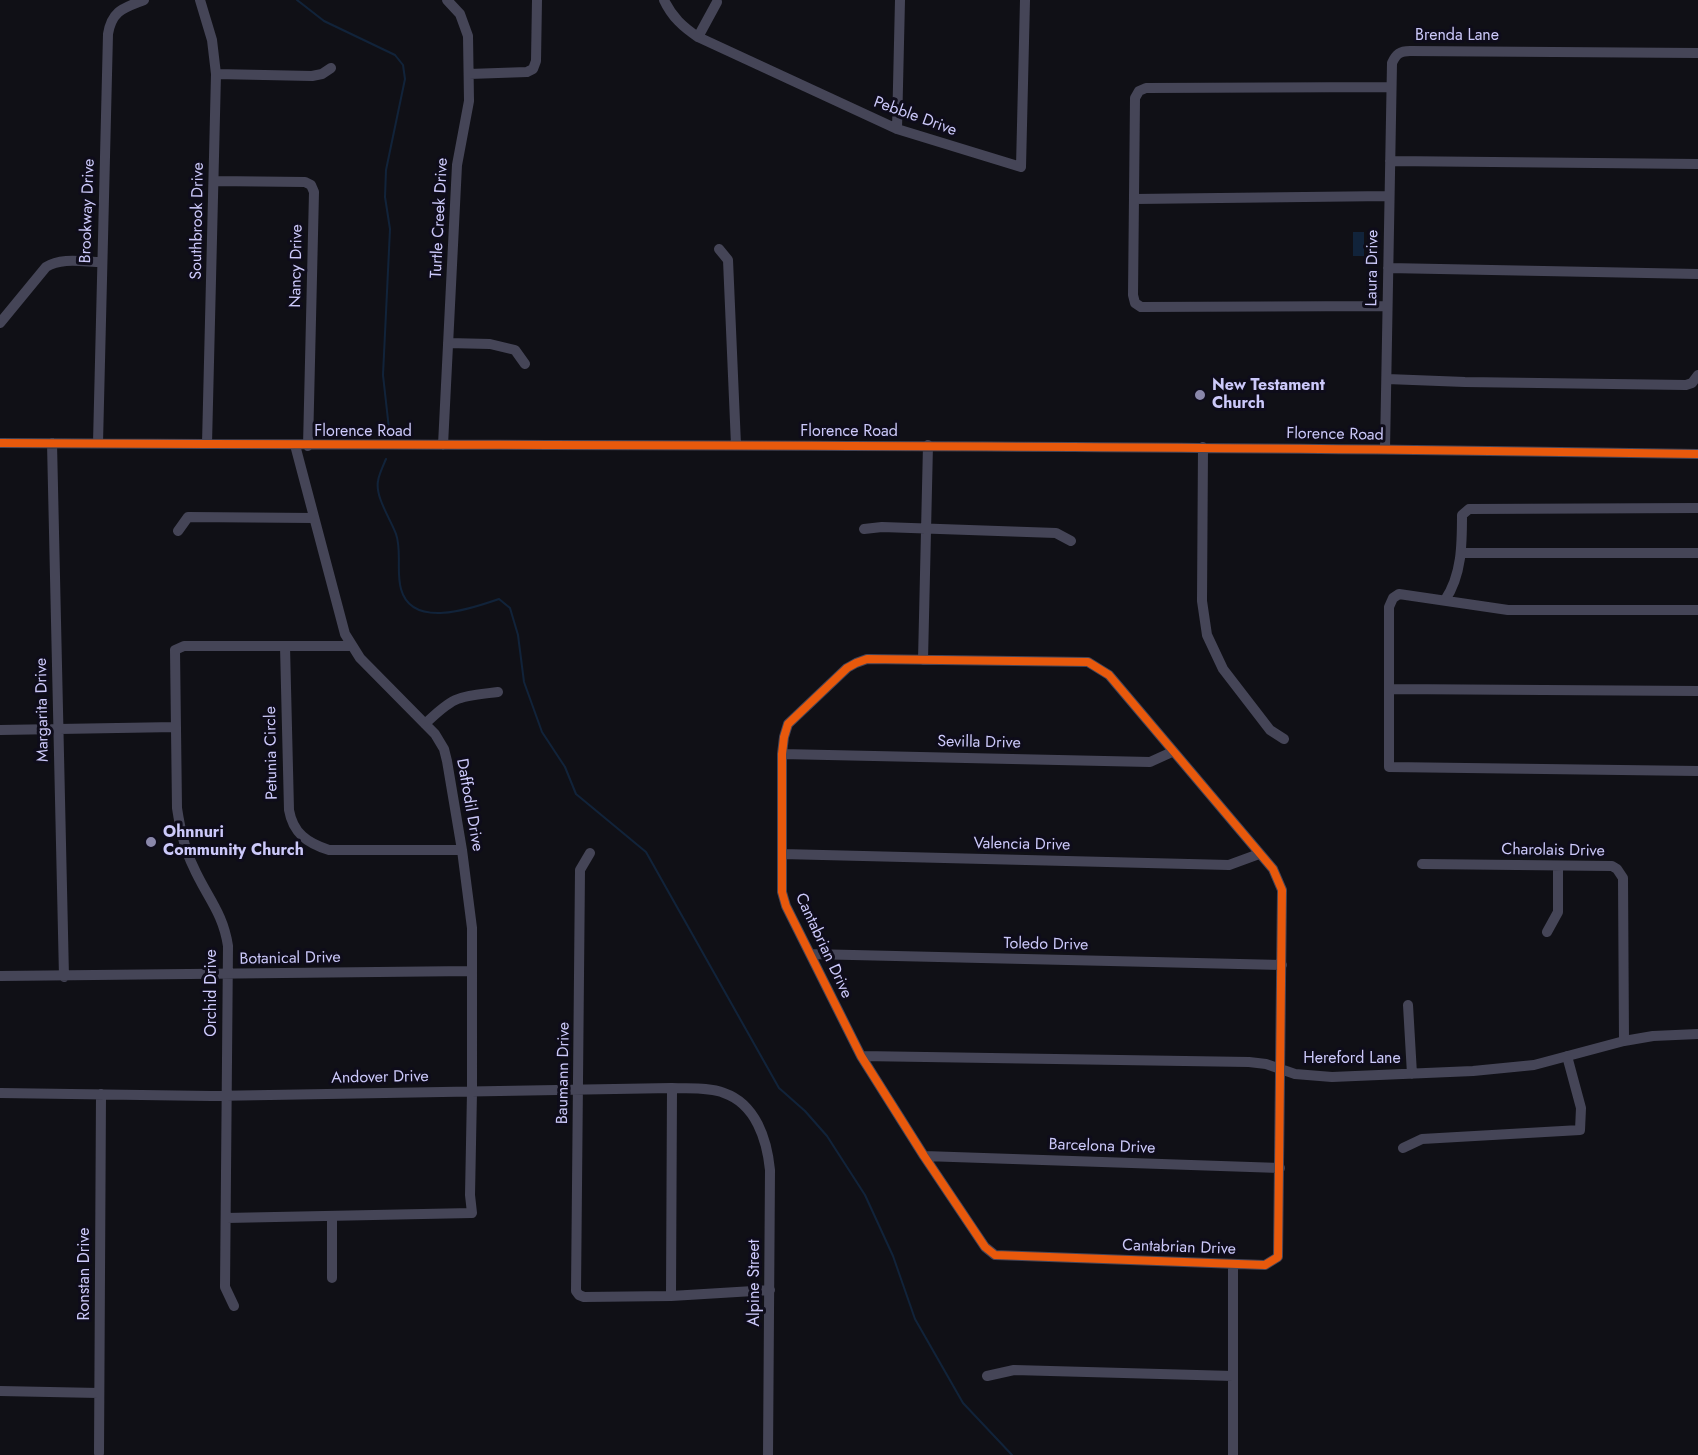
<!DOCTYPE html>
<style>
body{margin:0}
canvas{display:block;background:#101016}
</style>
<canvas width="1698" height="1455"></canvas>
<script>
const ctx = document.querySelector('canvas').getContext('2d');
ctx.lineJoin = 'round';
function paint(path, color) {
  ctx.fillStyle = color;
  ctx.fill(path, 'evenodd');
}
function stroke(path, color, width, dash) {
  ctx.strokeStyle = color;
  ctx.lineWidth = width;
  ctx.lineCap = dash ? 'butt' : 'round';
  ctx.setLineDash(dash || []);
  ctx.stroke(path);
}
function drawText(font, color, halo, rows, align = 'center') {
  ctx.font = font + ' Jost,sans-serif';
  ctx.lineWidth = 6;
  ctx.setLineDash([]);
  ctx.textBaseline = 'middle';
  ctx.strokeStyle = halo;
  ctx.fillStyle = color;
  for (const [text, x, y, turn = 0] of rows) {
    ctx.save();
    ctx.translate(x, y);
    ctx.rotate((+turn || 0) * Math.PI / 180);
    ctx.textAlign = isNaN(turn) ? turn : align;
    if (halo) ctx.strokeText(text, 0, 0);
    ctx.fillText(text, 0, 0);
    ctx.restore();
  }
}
paint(new Path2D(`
 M1353 232H1364V256H1353Z`), '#11233a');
stroke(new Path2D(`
 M297 0 324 21 395 55 403 65 405 79 386 170 385 197 390 229 383 375 390 438
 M386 459C383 466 379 474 378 481 375 497 391 520 396 534 402 551 396 572 401 589 412 630 473 608 499 599L510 608 518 635 524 682 542 732 565 767 576 794 646 852 779 1088 805 1111 827 1136 865 1195 893 1256 915 1319 963 1403 1012 1455`), '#11233a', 2);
stroke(new Path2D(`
 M200 0 212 40 216 74 207 444
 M664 0C672 17 683 27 698 37L897 129 1021 167 1025 0
 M698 37 717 2
 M216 74 312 76 322 74 331 68
 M469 74 527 72 533 69 536 61 537 0
 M897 129 900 0
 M1390 161 1698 164
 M214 181 305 182 311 185 314 192 308 446
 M1135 199 1389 196
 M719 249 728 260 736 445
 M1388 268 1698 274
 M1387 306 1141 307 1135 303 1133 295 1135 98 1139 91 1146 88 1391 87
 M0 323 46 267C62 257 84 262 102 262
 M448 343 490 344 515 350 525 364
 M1387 379 1465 382 1686 385 1692 383 1698 375
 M0 443C566 446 1132 444 1698 454
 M52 443 64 977
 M98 443 108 34C112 10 124 8 144 0
 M443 445 457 165 469 101 468 36 460 14 447 0
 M1203 447 1202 601 1207 635 1223 669 1270 730 1284 739
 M1385 449 1392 63C1396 54 1400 51 1410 51L1698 53
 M864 529 882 527 1056 533 1071 541
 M178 531 188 517 314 518
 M1462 553H1698
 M1445 600C1462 575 1462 544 1462 515L1469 509 1698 508
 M1698 610H1508L1399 594 1393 598 1389 607V767L1698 771
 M285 646 289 810C293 833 307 843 329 850H462
 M867 659 1088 662 1109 675 1273 869 1282 890 1278 1257 1265 1265 995 1255 985 1247 924 1156 861 1056 786 906 782 892V754L784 737 788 724 847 668 856 663Z
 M923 660 928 445
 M1389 689 1698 691
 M425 724C455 695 458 697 498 692
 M0 730 176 727
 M782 754 1150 762 1172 752
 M590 853 580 870 576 1291 579 1295 584 1297 671 1296 770 1290
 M782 854 1229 865 1259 854
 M1422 864 1612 866 1617 869 1623 878 1624 1041
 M1547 932 1558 912V866
 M810 954 1282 965
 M0 976 472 971
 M1408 1005 1412 1074
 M861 1056 1249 1062 1266 1064 1295 1074 1332 1077 1473 1071 1534 1065 1624 1041 1653 1036 1698 1034
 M0 1093 212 1096 672 1088C689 1089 708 1087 724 1093 756 1104 767 1140 770 1170L768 1455
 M1403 1148 1422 1139 1580 1130 1581 1108 1567 1056
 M924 1156 1280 1168
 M332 1217V1278
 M226 1218 472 1213 470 1195 472 1092V928L462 850 447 761 444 749 435 734 360 658 345 634 295 445
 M1233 1264V1455
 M671 1296 672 1088
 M234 1306 225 1287 228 946C223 912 206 896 193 866 184 848 180 828 177 808L175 650 184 646H351
 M987 1376 1014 1370 1233 1376
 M0 1391 99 1393
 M99 1453 101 1094`), '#454557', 10);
stroke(new Path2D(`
 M0 443C566 446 1132 444 1698 454
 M867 659 1088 662 1109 675 1273 869 1282 890 1278 1257 1265 1265 995 1255 985 1247 924 1156 861 1056 786 906 782 892V754L784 737 788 724 847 668 856 663Z`), '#e8590c', 8);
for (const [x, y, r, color] of [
 [1200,395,6,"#8a88aa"],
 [151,842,6,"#8a88aa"]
]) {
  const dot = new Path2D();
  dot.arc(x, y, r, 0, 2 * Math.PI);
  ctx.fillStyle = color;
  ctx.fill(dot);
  stroke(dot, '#0e0c1a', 2);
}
drawText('16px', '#ccc9fa', '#0e0c1a', [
 ["Brenda Lane",1457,36],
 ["Pebble Drive",915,117,20],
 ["Brookway Drive",88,211,-88],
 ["Turtle Creek Drive",440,218,-87],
 ["Southbrook Drive",198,221,-89],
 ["Nancy Drive",297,266,-89],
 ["Laura Drive",1373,268,-89],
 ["Florence Road",363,432],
 ["Florence Road",849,432],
 ["Florence Road",1335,435,1],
 ["Margarita Drive",43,710,-91],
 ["Sevilla Drive",979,743,1],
 ["Petunia Circle",272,753,-91],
 ["Daffodil Drive",469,805,80],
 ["Valencia Drive",1022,845,1],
 ["Charolais Drive",1553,851,1],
 ["Toledo Drive",1046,945,1],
 ["Cantabrian Drive",823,946,65],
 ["Botanical Drive",290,959,-1],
 ["Orchid Drive",212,993,-90],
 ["Hereford Lane",1352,1059],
 ["Baumann Drive",564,1073,-89],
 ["Andover Drive",380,1078,-1],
 ["Barcelona Drive",1102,1147,2],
 ["Cantabrian Drive",1179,1248,2],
 ["Ronstan Drive",85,1274,-90],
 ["Alpine Street",755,1283,-90]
]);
drawText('bold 16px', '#ccc9fa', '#0e0c1a', [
 ["New Testament",1212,386],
 ["Church",1212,404],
 ["Ohnnuri",163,833],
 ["Community Church",163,851]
], 'left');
</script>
